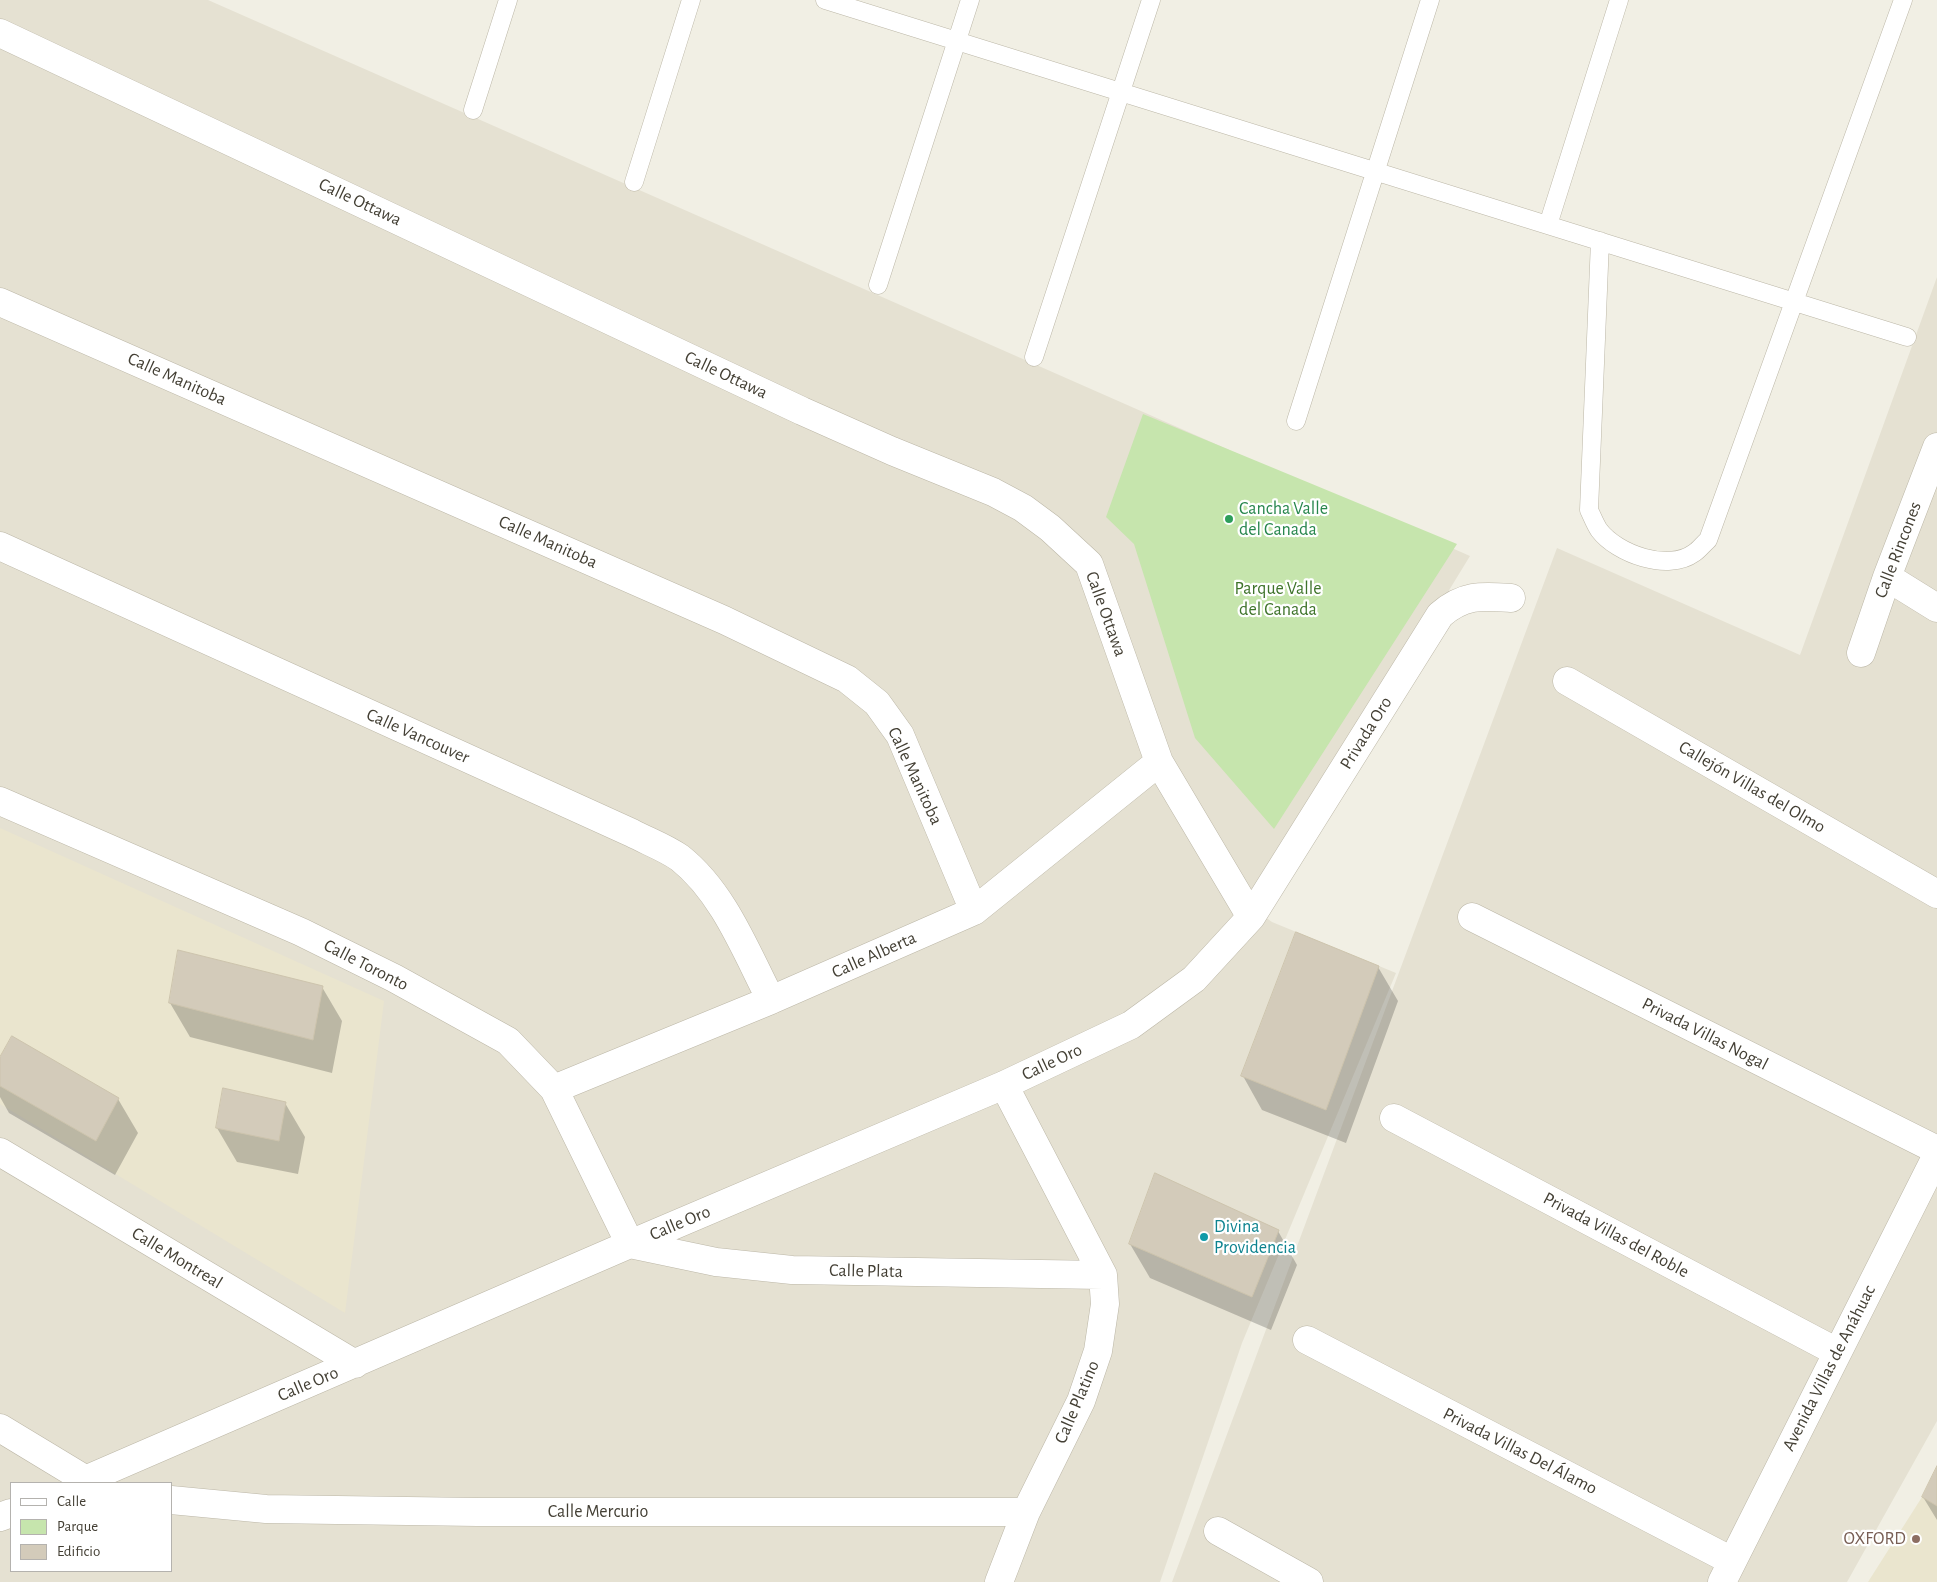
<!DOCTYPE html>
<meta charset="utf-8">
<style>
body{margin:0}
#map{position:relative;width:1937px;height:1582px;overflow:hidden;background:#f1efe4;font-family:"Alegreya Sans",sans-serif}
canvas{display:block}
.legend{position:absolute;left:10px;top:1482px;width:162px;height:90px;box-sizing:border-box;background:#fff;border:1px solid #b4b2ae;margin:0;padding:6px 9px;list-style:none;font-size:15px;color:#433f34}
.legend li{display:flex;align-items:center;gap:10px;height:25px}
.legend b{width:25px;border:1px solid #b4b2ae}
</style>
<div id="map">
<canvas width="1937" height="1582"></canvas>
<ul class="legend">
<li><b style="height:6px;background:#fff"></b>Calle</li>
<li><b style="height:14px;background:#c6e5ad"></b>Parque</li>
<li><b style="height:14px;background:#d3cbba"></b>Edificio</li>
</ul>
</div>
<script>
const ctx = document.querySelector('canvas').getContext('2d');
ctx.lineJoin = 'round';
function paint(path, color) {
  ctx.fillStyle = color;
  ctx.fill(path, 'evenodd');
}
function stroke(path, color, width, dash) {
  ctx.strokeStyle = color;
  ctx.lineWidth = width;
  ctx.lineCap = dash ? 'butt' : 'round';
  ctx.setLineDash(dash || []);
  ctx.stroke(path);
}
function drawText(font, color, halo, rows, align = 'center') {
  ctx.font = font + ' "Alegreya Sans",sans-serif';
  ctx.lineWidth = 4.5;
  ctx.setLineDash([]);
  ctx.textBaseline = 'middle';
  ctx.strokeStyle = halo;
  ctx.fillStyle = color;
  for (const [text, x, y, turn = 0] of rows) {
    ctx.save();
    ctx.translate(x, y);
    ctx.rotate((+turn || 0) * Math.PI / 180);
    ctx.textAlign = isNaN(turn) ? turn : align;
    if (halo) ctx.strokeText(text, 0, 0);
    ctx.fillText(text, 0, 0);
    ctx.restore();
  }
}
paint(new Path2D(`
 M0 0H208L1470 556 1254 909 1272 922 1396 973 1242 1343 1160 1582H0ZM11 1483H171V1571H11Z
 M1937 277V1421L1847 1582H1172L1557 548 1800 655Z`), '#e5e1d2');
paint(new Path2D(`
 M0 828 384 1001 345 1313 0 1104Z
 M1937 1466V1582H1868L1922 1497Z`), '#eae5ce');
paint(new Path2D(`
 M1143 414 1457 544 1274 829 1195 738 1134 544 1106 517Z`), '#c6e5ad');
paint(new Path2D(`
 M1378 967 1398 1001 1346 1143 1262 1110 1243 1076Z
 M322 987 342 1021 332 1073 190 1037 170 1003Z
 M0 1060 118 1099 138 1133 115 1175 9 1113 0 1097Z
 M285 1103 305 1137 298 1174 237 1162 217 1128Z
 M1278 1231 1297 1265 1271 1330 1150 1278 1130 1244Z
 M1937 1469V1520L1923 1497Z`), '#0003');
const building = new Path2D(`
 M1296 932 1379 966 1326 1110 1241 1076Z
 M178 950 323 986 313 1040 169 1003Z
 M12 1036 119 1098 96 1141 0 1086V1057Z
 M223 1088 286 1102 279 1141 216 1128Z
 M1155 1173 1279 1230 1252 1297 1129 1244Z
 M1937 1466V1506L1922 1497Z`);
paint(building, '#d3cbba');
stroke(building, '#cdc4ad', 1);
const service = new Path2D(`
 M825 0 1907 337
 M473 110 508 0
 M634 182 691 0
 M1548 225 1619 0
 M1600 241 1589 510C1592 516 1595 524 1599 530 1617 554 1668 572 1694 553 1699 550 1703 544 1708 540L1903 0
 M878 285 970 0
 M1034 357 1151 0
 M1296 421 1430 0`);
const minor = new Path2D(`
 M0 33 802 411 892 451 993 492 1023 508 1050 528 1089 564 1159 762 1251 917
 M0 302 724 620 847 679 877 703 900 735 974 911
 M0 546 632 833C647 841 666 848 680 858 724 893 746 952 771 1000
 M1887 577 1937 608
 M1861 653 1887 577 1937 447
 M1567 681 1937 894
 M0 801 301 932 394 978 508 1041 554 1089 630 1244 716 1262 792 1270 1103 1275
 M1472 917 1937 1150
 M554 1089 771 1000 974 911 1159 762
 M1394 1118 1837 1352
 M0 1152 355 1364
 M1307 1340 1732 1561
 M0 1428 86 1480 99 1483
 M78 1483 630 1244 1004 1085 1131 1025 1194 979 1251 917 1440 615C1464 594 1482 596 1511 598
 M171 1500 266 1509 478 1512H1026
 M0 1517 11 1513
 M1218 1531 1309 1582
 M999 1582 1026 1512 1081 1401 1098 1351 1105 1304 1103 1275 1004 1085
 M1722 1582 1937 1155`);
stroke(service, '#bcb7a7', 19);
stroke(minor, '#bcb7a7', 29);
stroke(service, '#fff', 18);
stroke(minor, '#fff', 28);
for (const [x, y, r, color] of [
 [1229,519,5,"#2e9e5b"],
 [1204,1237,5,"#0f9aa8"],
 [1916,1539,5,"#8d6e63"]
]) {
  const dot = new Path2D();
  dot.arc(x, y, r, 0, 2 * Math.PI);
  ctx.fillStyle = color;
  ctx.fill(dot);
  stroke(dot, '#fff', 2);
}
drawText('18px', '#433f34', '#fff', [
 ["Calle Ottawa",360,202,25],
 ["Calle Ottawa",726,375,25],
 ["Calle Manitoba",177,379,24],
 ["Calle Manitoba",548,542,24],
 ["Calle Rincones",1898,550,-69],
 ["Calle Ottawa",1106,614,70],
 ["Privada Oro",1366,733,-58],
 ["Calle Vancouver",418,736,24],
 ["Calle Manitoba",915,776,65],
 ["Callejón Villas del Olmo",1752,787,30],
 ["Calle Alberta",874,955,-24],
 ["Calle Toronto",366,965,27],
 ["Privada Villas Nogal",1705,1034,27],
 ["Calle Oro",1052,1062,-25],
 ["Calle Oro",680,1223,-23],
 ["Privada Villas del Roble",1616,1235,28],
 ["Calle Montreal",177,1258,31],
 ["Calle Plata",866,1271,1],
 ["Avenida Villas de Anáhuac",1829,1368,-63],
 ["Calle Oro",308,1384,-23],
 ["Calle Platino",1077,1402,-67],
 ["Privada Villas Del Álamo",1520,1451,27],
 ["Calle Mercurio",598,1512]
]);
drawText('18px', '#27864d', '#fff', [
 ["Cancha Valle",1239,509],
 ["del Canada",1239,530]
], 'left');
drawText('18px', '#3e732a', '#fff', [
 ["Parque Valle",1278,589],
 ["del Canada",1278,610]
]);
drawText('18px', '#0d838f', '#fff', [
 ["Divina",1214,1227],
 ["Providencia",1214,1248]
], 'left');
drawText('18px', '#785e54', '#fff', [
 ["OXFORD",1906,1539]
], 'right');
</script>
